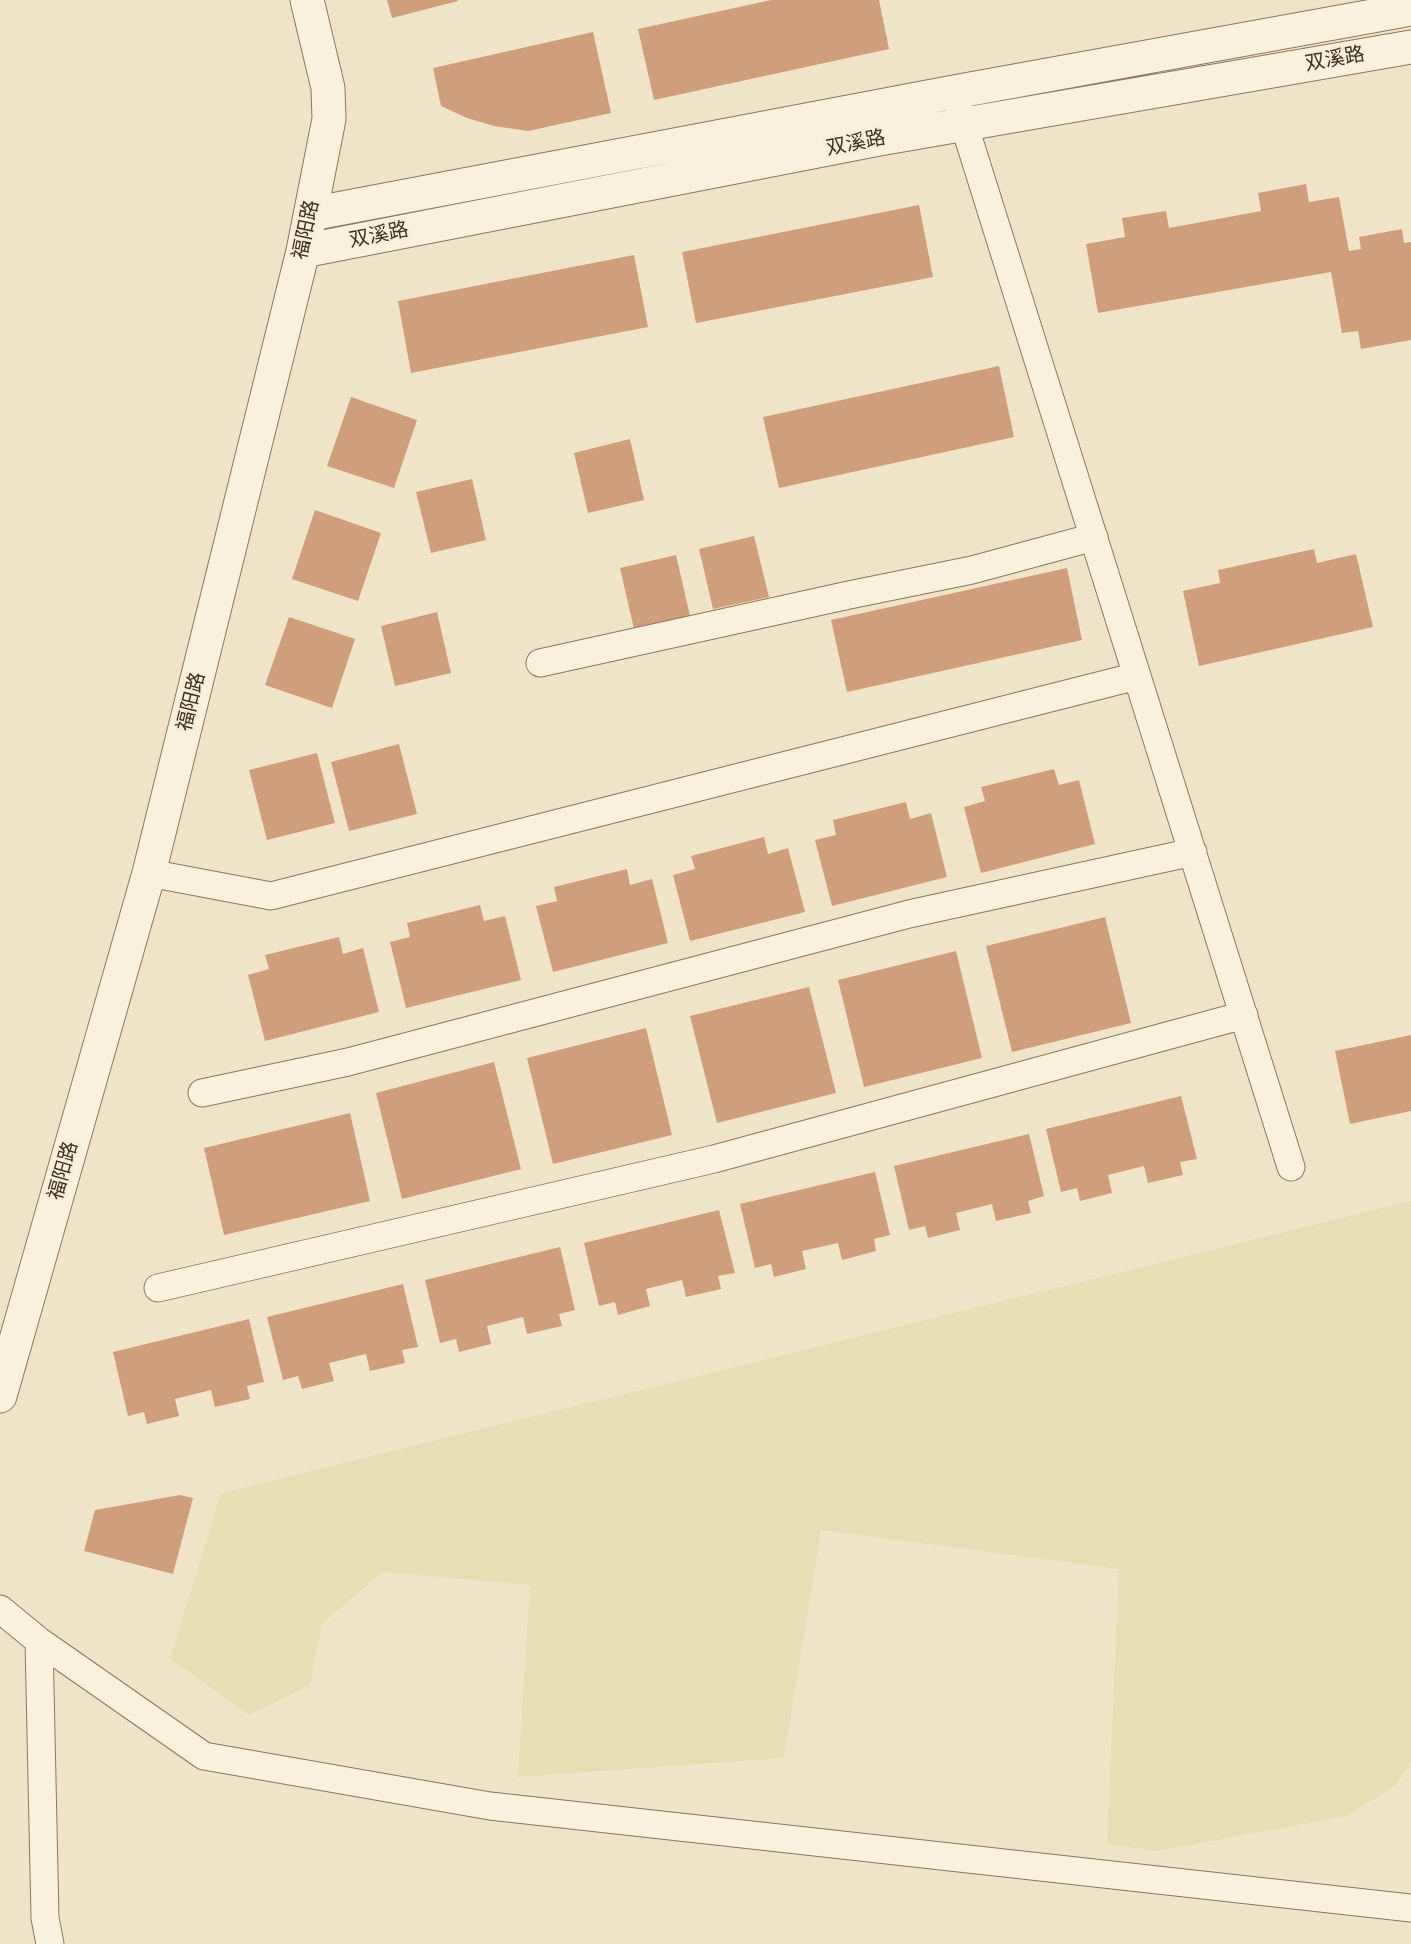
<!DOCTYPE html>
<meta charset="utf-8">
<style>
body{margin:0}
canvas{display:block;background:#f0e4c8}
</style>
<canvas width="1411" height="1944"></canvas>
<script>
const ctx = document.querySelector('canvas').getContext('2d');
ctx.lineJoin = 'round';
function paint(path, color) {
  ctx.fillStyle = color;
  ctx.fill(path, 'evenodd');
}
function stroke(path, color, width, dash) {
  ctx.strokeStyle = color;
  ctx.lineWidth = width;
  ctx.lineCap = dash ? 'butt' : 'round';
  ctx.setLineDash(dash || []);
  ctx.stroke(path);
}
function drawText(font, color, halo, rows, align = 'center') {
  ctx.font = font + ' "Source Serif 4","Noto Sans SC",serif';
  ctx.lineWidth = 6;
  ctx.setLineDash([]);
  ctx.textBaseline = 'middle';
  ctx.strokeStyle = halo;
  ctx.fillStyle = color;
  for (const [text, x, y, turn = 0] of rows) {
    ctx.save();
    ctx.translate(x, y);
    ctx.rotate((+turn || 0) * Math.PI / 180);
    ctx.textAlign = isNaN(turn) ? turn : align;
    if (halo) ctx.strokeText(text, 0, 0);
    ctx.fillText(text, 0, 0);
    ctx.restore();
  }
}
paint(new Path2D(`
 M1411 1201V1761L1397 1784 1347 1816 1157 1851 1107 1844 1119 1569 821 1530 784 1758 518 1777 530 1585 382 1572 322 1624 310 1685 249 1715 170 1659 221 1493Z`), '#e6deb5');
paint(new Path2D(`
 M387 0H458V1L392 18Z
 M771 0H879L889 49 654 100 638 29Z
 M593 32 611 113 528 131 494 126 467 118 441 106 433 68Z
 M1306 184 1309 202 1339 197 1349 251 1361 249 1359 237 1402 229 1404 243 1411 242V340L1361 349 1358 331 1342 333 1331 272 1098 313 1086 244 1125 237 1122 218 1166 211 1169 228 1261 211 1258 193Z
 M919 205 933 277 696 323 682 252Z
 M634 255 648 327 411 373 398 301Z
 M999 366 1014 437 779 488 763 417Z
 M351 397 417 420 394 488 327 466Z
 M630 439 644 500 588 513 574 453Z
 M472 479 486 540 431 553 416 492Z
 M315 510 381 533 358 601 292 579Z
 M754 536 769 597 713 609 699 549Z
 M1314 549 1317 563 1356 554 1373 627 1199 666 1183 591 1220 583 1218 570Z
 M676 555 690 616 634 629 620 568Z
 M1067 568 1082 640 847 692 831 620Z
 M437 612 451 673 395 686 381 626Z
 M289 617 355 639 332 708 265 685Z
 M399 744 417 814 349 831 331 762Z
 M317 753 335 823 267 840 249 770Z
 M1054 769 1059 785 1079 780 1095 844 981 873 964 807 985 801 981 787Z
 M906 802 910 819 931 813 947 877 832 906 815 840 836 835 833 820Z
 M764 837 768 854 788 848 805 912 690 941 673 875 695 869 691 856Z
 M627 869 630 885 652 879 668 943 553 972 536 906 557 901 554 887Z
 M480 905 484 921 505 916 521 980 406 1008 390 942 410 937 407 923Z
 M1105 917 1131 1023 1012 1052 986 946Z
 M339 937 343 954 363 948 379 1012 265 1041 248 975 269 969 265 955Z
 M956 951 982 1058 864 1087 838 980Z
 M809 987 836 1093 717 1123 690 1016Z
 M646 1028 672 1135 553 1164 527 1058Z
 M1411 1035V1111L1350 1124 1335 1051Z
 M494 1062 521 1169 402 1199 376 1093Z
 M1181 1096 1197 1159 1180 1162 1183 1175 1148 1183 1144 1166 1108 1175 1112 1193 1080 1201 1077 1188 1061 1192 1046 1129Z
 M350 1113 370 1201 224 1235 204 1148Z
 M1029 1134 1044 1196 1028 1201 1031 1213 996 1221 992 1204 956 1213 960 1230 928 1238 925 1226 909 1230 894 1166Z
 M875 1172 890 1235 874 1239 876 1251 842 1260 838 1243 802 1251 806 1269 774 1277 771 1264 755 1268 740 1204Z
 M719 1210 735 1273 718 1276 721 1289 686 1297 682 1280 646 1289 650 1306 618 1315 615 1302 599 1306 584 1243Z
 M560 1247 575 1310 559 1314 562 1326 527 1334 523 1317 487 1326 491 1344 459 1352 456 1339 440 1343 425 1280Z
 M403 1284 418 1347 402 1350 405 1363 370 1371 366 1354 329 1363 334 1381 302 1389 298 1376 283 1380 267 1317Z
 M249 1319 264 1382 247 1386 250 1399 215 1407 211 1390 175 1399 179 1416 147 1424 144 1412 128 1416 113 1352Z
 M180 1495 193 1498 173 1574 84 1551 95 1510Z`), '#cf9f7d');
const minor = new Path2D(`
 M958 105 1291 1167
 M540 663 849 595 972 570 1094 537
 M149 873 271 896 1137 676
 M202 1093 348 1062 909 914 1193 852
 M158 1288 714 1159 1244 1015
 M0 1609 39 1641 204 1756 490 1806 1411 1908
 M39 1641 45 1918 50 1944`);
const tertiary = new Path2D(`
 M311 214 954 92 1411 9
 M303 251 879 139 1411 47
 M0 1396 149 873 303 251 329 119 328 88 307 0`);
stroke(minor, '#8d765c', 29);
stroke(tertiary, '#8d765c', 35);
stroke(minor, '#faf1dc', 27);
stroke(tertiary, '#faf1dc', 33);
drawText('20px', '#3d2e20', '#f7eed8', [
 ["双溪路",1335,60,-10],
 ["双溪路",856,144,-11],
 ["福阳路",307,230,-78],
 ["双溪路",379,236,-11],
 ["福阳路",192,702,-76],
 ["福阳路",64,1171,-74]
]);
</script>
